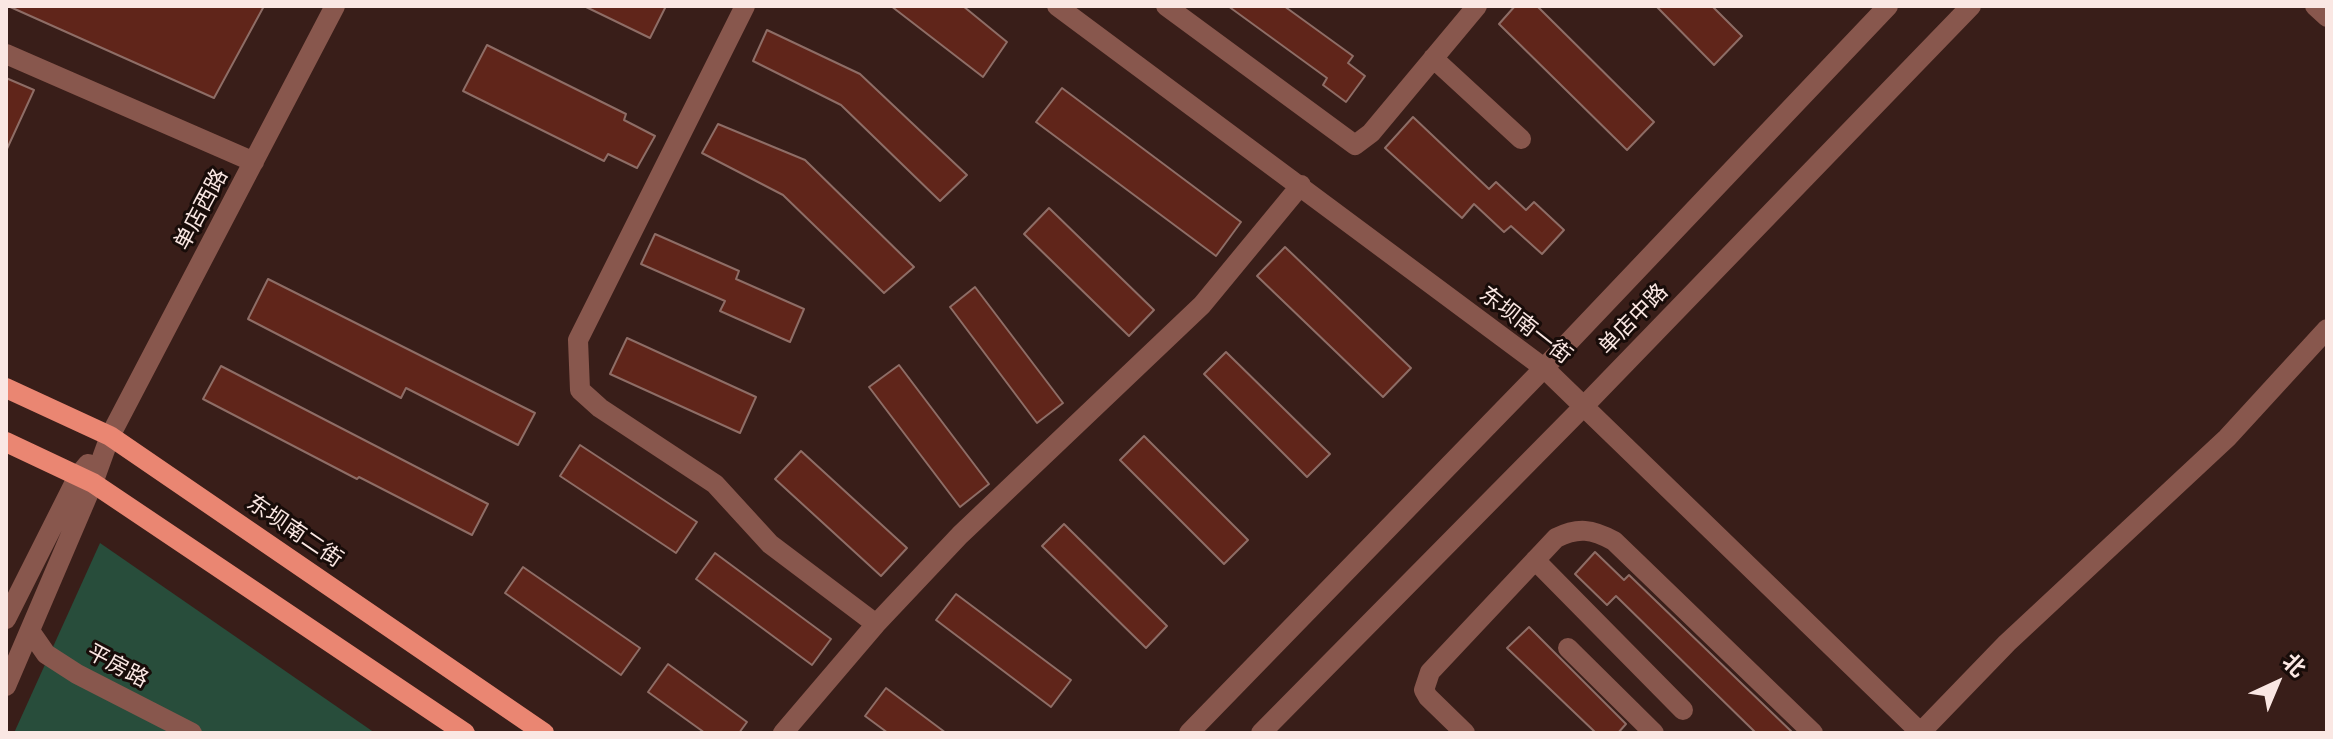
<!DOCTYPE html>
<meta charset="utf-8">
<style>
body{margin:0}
#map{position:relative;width:2333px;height:739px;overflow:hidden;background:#391e19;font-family:"DM Sans","Noto Sans SC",sans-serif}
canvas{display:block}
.frame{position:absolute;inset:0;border:8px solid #fae7e3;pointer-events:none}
.north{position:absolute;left:2237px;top:643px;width:80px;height:80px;-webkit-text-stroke:6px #180c09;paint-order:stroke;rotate:44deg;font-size:22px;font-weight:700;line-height:32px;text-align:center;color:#fae7e3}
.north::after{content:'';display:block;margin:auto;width:28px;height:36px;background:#fae7e3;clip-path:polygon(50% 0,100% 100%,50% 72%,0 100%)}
</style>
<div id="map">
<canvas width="2333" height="739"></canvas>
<div class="frame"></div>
<div class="north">北</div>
</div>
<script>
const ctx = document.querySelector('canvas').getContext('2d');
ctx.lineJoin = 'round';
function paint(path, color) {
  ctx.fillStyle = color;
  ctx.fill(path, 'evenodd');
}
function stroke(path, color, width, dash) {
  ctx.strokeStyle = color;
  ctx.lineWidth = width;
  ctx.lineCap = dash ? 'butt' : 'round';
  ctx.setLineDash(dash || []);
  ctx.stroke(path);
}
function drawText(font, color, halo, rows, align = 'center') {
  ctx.font = font + ' "DM Sans","Noto Sans SC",sans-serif';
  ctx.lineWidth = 6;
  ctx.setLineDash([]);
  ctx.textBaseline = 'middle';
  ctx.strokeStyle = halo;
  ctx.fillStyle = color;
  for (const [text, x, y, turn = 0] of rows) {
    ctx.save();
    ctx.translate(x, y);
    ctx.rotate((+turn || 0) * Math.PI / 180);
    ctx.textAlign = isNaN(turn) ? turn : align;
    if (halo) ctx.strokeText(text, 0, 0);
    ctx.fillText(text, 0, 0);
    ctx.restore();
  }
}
paint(new Path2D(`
 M100 543 375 733H14Z`), '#284d3b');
const building = new Path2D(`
 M8 6H264L214 98Z
 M584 6H666L650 38Z
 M891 6H963L1007 42 983 77Z
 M1228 6H1284L1353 56 1348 63 1365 76 1346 102 1323 85 1327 78Z
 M1515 6H1537L1654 122 1627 150 1499 24Z
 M1656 6H1712L1742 36 1714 65Z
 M767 30 860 74 967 175 940 201 841 105 753 61Z
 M487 45 626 114 624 120 655 136 637 168 608 154 604 161 463 91Z
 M6 78 34 90 6 151Z
 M1062 88 1241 222 1216 256 1036 122Z
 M1413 117 1489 189 1496 182 1526 210 1534 202 1564 230 1542 254 1511 226 1504 232 1474 204 1462 218 1385 148Z
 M718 124 805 160 914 267 884 293 783 195 702 153Z
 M1049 208 1154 310 1129 336 1024 234Z
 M655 234 739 271 736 279 804 309 790 342 720 311 725 301 641 264Z
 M1285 247 1411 368 1383 397 1257 276Z
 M268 279 535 413 518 445 406 388 401 398 248 319Z
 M975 287 1063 403 1037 423 950 307Z
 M627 338 756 397 740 433 610 374Z
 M1226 352 1330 454 1307 477 1204 374Z
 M899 365 989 484 960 507 869 387Z
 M221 366 488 504 472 535 359 477 357 479 203 399Z
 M1144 436 1248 540 1224 564 1120 460Z
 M580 445 697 522 676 553 560 476Z
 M801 451 907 548 881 576 775 479Z
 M1064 524 1167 626 1146 648 1042 546Z
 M1595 552 1624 580 1629 575 1793 733H1756L1616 596 1607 605 1575 574Z
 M715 553 831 639 812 665 696 579Z
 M523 567 640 648 621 675 505 593Z
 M956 594 1071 680 1051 707 936 620Z
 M1529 627 1626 724 1618 733H1596L1507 648Z
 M668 664 747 722 739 733H705L648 692Z
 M886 688 946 733H888L865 716Z`);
paint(building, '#60251a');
stroke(building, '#8e6d66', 2);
stroke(new Path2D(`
 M745 6 578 340 580 390 600 408 715 484 770 544 876 624 960 535 1202 305 1301 185
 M1057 6 1544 368 1921 733
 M1166 6 1355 145 1371 133 1477 6
 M2315 6 2327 17
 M6 54 254 162
 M1433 58 1521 139
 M1535 560 1683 710
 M6 619 78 476 88 464
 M30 631 46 654 77 674 192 733
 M1568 648 1654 733
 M6 686 93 483 110 436 335 6
 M783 733 876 624
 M1189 733 1544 368 1888 6
 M1261 733 1584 406 1971 6
 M1465 733 1428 697 1424 690 1430 672 1556 538C1578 527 1592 529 1614 541L1813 733
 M1920 733 2007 643 2227 438 2327 329`), '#88574d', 20);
stroke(new Path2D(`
 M6 388 110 436 544 733
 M6 442 93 483 465 733`), '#ea8672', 20);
drawText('22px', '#fae7e3', '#180c09', [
 ["单店西路",202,210,-62],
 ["单店中路",1634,320,-46],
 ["东坝南一街",1525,326,38],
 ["东坝南二街",294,532,34],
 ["平房路",117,667,28]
]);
</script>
